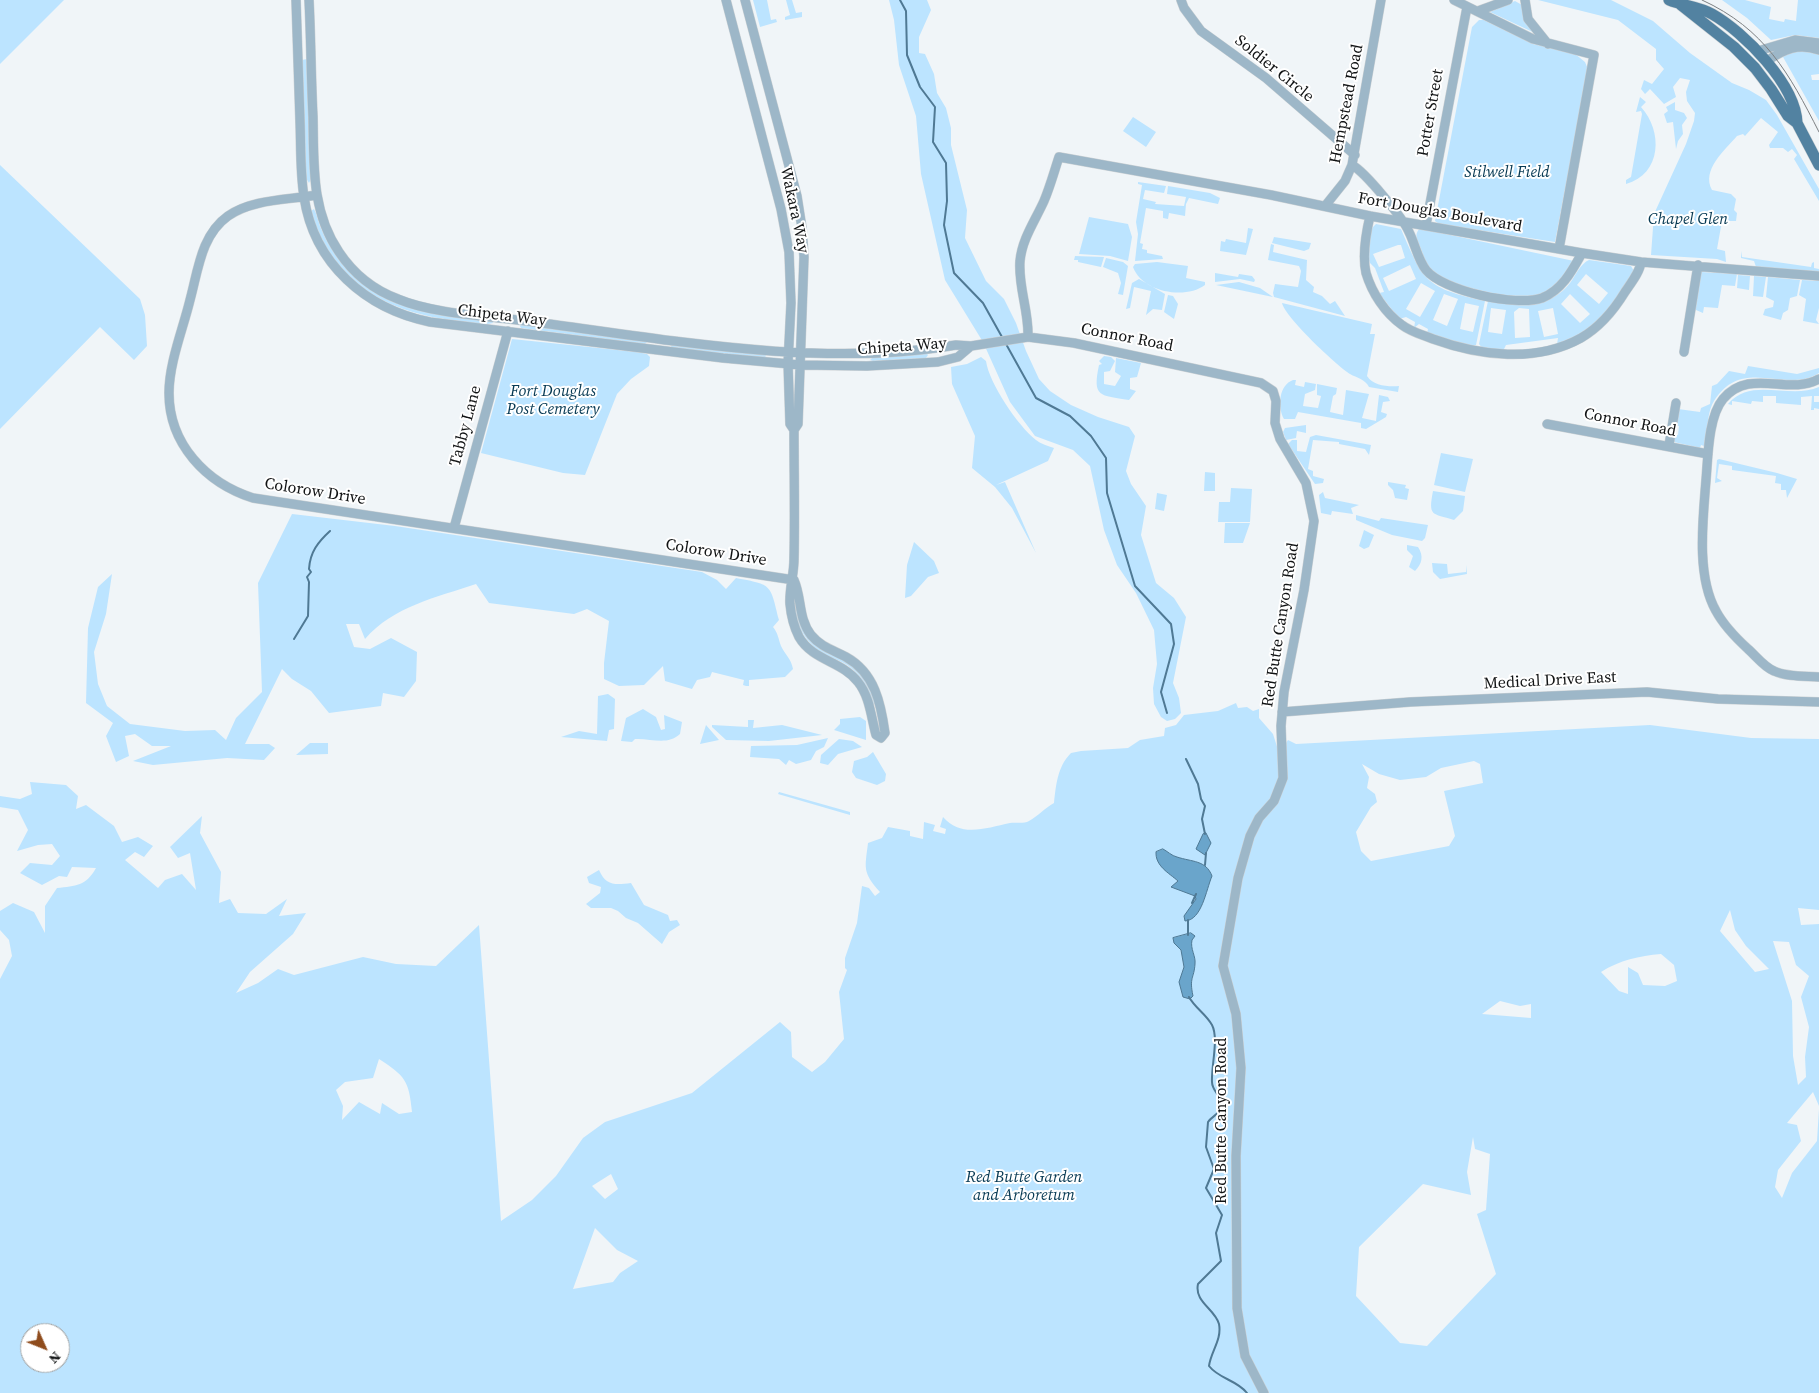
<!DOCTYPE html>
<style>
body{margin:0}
#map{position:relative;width:1819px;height:1393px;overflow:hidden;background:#f0f5f8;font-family:"Source Serif 4",serif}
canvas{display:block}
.north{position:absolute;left:20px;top:1323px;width:50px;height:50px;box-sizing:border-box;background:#fff;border:1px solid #a0a1a1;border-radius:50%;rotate:134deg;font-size:14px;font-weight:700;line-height:20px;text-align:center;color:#111314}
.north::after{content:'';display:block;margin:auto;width:18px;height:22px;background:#8f4c1d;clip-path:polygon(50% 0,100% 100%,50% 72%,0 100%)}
</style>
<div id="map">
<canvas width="1819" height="1393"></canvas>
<div class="north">N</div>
</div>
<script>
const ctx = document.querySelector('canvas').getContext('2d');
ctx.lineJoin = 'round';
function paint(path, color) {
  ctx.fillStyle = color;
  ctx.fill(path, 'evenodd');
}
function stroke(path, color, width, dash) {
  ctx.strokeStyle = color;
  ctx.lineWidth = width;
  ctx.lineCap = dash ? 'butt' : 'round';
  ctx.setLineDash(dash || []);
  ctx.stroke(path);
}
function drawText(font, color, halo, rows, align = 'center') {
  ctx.font = font + ' "Source Serif 4",serif';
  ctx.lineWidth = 4;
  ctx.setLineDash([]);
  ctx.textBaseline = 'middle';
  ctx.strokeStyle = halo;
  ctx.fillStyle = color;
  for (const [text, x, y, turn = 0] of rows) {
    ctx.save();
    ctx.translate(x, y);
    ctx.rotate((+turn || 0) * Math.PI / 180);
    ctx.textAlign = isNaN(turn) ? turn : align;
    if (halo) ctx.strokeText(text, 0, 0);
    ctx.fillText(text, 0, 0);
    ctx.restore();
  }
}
paint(new Path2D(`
 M0 0H64L0 64Z
 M753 0H767L771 20 776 19 777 22 760 27Z
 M786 0H792L796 13 802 12V17L785 20V17L790 15Z
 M889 0H927L931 10 919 37V53L925 54 934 74 937 93 946 108 951 128V145L967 210 965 238 986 281 1004 299 1016 323 1026 351 1039 379 1050 391 1071 405 1098 417 1129 427 1135 436 1126 471 1131 484 1146 506 1141 535 1156 583 1174 598 1186 617 1173 683 1179 698 1181 713 1175 719 1167 721 1161 717 1154 704 1153 688 1157 664 1154 630 1136 593 1117 565 1104 530 1090 466 1073 450 1035 436 1010 402 983 342 945 280 921 174 916 116 899 65 894 20Z
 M1538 0H1611L1653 21 1690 53 1732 83 1749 90 1766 100 1777 115 1819 189V201L1794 159 1797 155 1792 149 1788 152 1783 148H1770L1769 145 1778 132 1761 118 1745 136 1743 134 1737 136C1725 150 1701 170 1712 190L1731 194 1736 199 1734 210 1737 213 1736 221H1722L1717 249 1725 251 1726 262 1717 259 1651 255 1654 214 1686 144 1694 121 1695 113 1687 101 1686 92 1690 80 1680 78 1673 87 1676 97 1664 104 1650 89 1645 94 1641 89 1644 80 1652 84 1664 69 1656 60V49L1618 20Z
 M1722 0H1745L1771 7 1769 19 1784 22 1785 19 1796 21 1798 0H1819V38L1795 35 1771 40 1747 18Z
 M1515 1 1522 5 1537 34 1490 12Z
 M1479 20H1484L1533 44 1574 53 1585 62 1588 69 1555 242 1439 224 1435 221 1472 27Z
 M1794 50 1819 53V74L1811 75 1812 80H1819V121L1783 57Z
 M307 59 311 179 309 183 306 178 302 60Z
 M1640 97 1646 102 1641 107C1663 131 1662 174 1626 184V180L1631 177 1642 114 1641 111 1636 112Z
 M1675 102V110L1684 113 1687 118 1682 125 1683 134 1678 141 1676 149 1673 122 1667 123 1664 114 1668 111 1666 107Z
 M1133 117 1156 132 1146 147 1123 131Z
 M0 165 140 299 145 315 147 346 134 360 100 327 0 429Z
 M1138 182 1166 186 1164 193 1145 190 1143 199 1156 202 1155 204 1184 206 1186 197 1167 194 1168 186 1210 193 1220 198 1218 204 1189 198 1186 204 1185 216 1169 213 1168 219 1163 218V211L1146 208 1140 243 1143 244 1142 249 1147 250V253L1162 256 1163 259 1135 261 1138 234 1136 222 1142 185 1138 184Z
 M314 209C317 214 318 220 320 226 324 236 329 245 335 254 376 309 430 313 492 321L493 323C481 326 464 321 451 320 383 311 331 280 311 211Z
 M1089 217 1128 224 1132 237 1128 261 1110 256 1079 254Z
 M1376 224 1401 229C1424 283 1427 288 1485 301L1476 345 1464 346 1427 333 1428 329 1419 324 1414 328 1415 322 1406 317 1399 319 1379 293 1384 292 1375 268 1370 263 1367 255 1372 228ZM1398 245H1401L1405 258 1379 267 1373 254ZM1410 265 1416 279 1389 291 1383 278ZM1421 283 1435 291 1420 317 1406 309ZM1444 294 1458 299 1447 326 1433 320ZM1465 303 1479 306 1473 332 1460 329Z
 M1248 228 1253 229 1246 255 1220 251 1221 241 1225 242 1226 239 1246 243Z
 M1419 229H1422L1574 261C1567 275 1555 290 1539 295 1517 301 1438 286 1426 265 1423 260 1423 252 1420 247 1417 240 1414 236 1419 229Z
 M1274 237 1311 243 1309 249 1304 251 1272 243Z
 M1271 244 1274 245 1273 252 1307 260 1306 280 1314 287 1313 292 1322 296 1330 304 1335 301 1345 316 1274 297 1273 293 1275 284 1298 287 1301 271 1299 266 1268 260Z
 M1741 251 1742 257 1811 267 1812 263 1814 262V268L1819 269V272L1756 267 1754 261 1741 258Z
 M1075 256 1104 257 1101 267 1078 262V260H1074Z
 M1106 258 1123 262 1128 266 1123 295 1118 294 1121 283 1118 273 1103 267Z
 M1589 260 1631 266 1634 271 1607 313 1587 331 1557 344 1558 338 1506 345 1503 351 1483 349 1479 344 1488 301C1517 305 1549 310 1570 283 1575 276 1581 263 1589 260ZM1586 274 1608 293 1599 304 1577 285ZM1570 294 1590 314 1580 323 1561 304ZM1491 308 1506 310 1502 334 1488 332ZM1519 308 1529 309 1530 337 1515 338 1514 312ZM1553 308 1558 334 1544 337 1538 311Z
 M1157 262 1188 266 1186 278 1205 282V285C1185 300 1142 292 1133 267L1135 264Z
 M1701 272 1737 274 1735 286 1722 285 1718 308 1704 307 1703 313 1696 310 1695 306Z
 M1215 273 1238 277 1239 274 1252 276 1255 280 1254 282 1240 279 1215 282Z
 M1738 275 1750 276 1749 290 1737 288Z
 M1754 276 1766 277 1763 297 1753 296Z
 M1768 277 1800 280 1797 296 1790 298 1788 310 1783 313 1781 320 1763 315 1765 309 1773 307 1774 301 1766 297Z
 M1139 279 1165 294 1162 310 1153 309 1146 315 1151 291 1134 287 1130 308 1126 309 1132 283Z
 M1802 280 1819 281V308L1816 320 1819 324 1803 321 1806 299 1799 295Z
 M1239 282 1260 288 1273 297 1216 285Z
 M1168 295 1173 296 1178 304 1174 319 1164 312Z
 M1282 303 1372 324 1370 334H1375L1367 376C1373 386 1389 387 1399 386L1398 392 1369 387C1365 379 1357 378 1350 374 1336 365 1285 317 1282 303Z
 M522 324 647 342 645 344 521 328 520 326Z
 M512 339 637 352 647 354 650 357 649 366 631 379 617 394 585 475 563 473 481 453Z
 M670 344 766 354V355L765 358 672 348Z
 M926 353 928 355 926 358 873 361 870 360 873 357Z
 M1104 356 1111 357 1115 361 1110 371 1104 372V384L1115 386 1121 376 1115 372 1116 358 1141 363 1137 377 1130 378V389L1136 391 1129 400C1100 395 1092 398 1099 365L1102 364 1099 361Z
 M981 357 986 361C989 383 1018 426 1036 440 1041 444 1048 446 1054 448L1048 461 996 485 1005 482 1036 553 1012 508 995 487 972 468 975 436 952 384 951 367 967 364Z
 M1748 366 1797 374 1819 368V373C1785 395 1743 355 1714 401 1705 416 1710 432 1704 446L1701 445 1700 448 1674 442V435H1678L1679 426H1675L1678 409 1700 412 1701 408 1710 404 1712 386 1717 384 1729 371 1745 374Z
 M1293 380H1296L1295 385 1304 387 1305 382 1316 384 1315 390 1305 394 1303 406 1318 408 1321 396 1317 395V384L1337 388 1336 394 1333 396 1330 412 1343 415 1346 390 1369 394 1362 418 1376 421 1379 395 1388 397 1390 401 1383 402 1381 412 1387 414 1386 417 1366 429 1361 428V423L1298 412 1295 419H1284C1277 407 1279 385 1293 380Z
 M1819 387V396H1814V402H1819V409L1814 408V410H1811L1812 396 1801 397V405L1776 403V396H1763V402L1752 401 1751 404 1732 401V405L1728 404C1751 376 1789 400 1819 387Z
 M1306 425V433L1297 431 1296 438 1286 440 1283 432 1285 428Z
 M1316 435 1371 445 1369 455 1365 449 1339 444V442L1313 440 1308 469 1313 471V476L1324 479 1323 483 1315 484 1288 444 1292 440H1297V451L1306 452 1310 437Z
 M1441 453 1473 459 1465 492 1434 485Z
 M1719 459 1777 473 1797 479 1787 498 1786 490H1781V484L1775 483 1776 476 1732 470V466L1719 464 1717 478 1722 481 1715 483 1717 460Z
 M1205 472 1215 473V491H1204Z
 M1388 482 1406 485 1405 488 1409 489 1407 500 1395 498 1393 490 1388 485Z
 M1231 488 1252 489 1250 522H1218L1219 502H1230Z
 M1433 491 1465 496 1463 511 1454 520C1432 513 1428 517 1433 491Z
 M1323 492 1325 498 1359 505 1351 508 1353 514 1332 511 1331 515 1321 513 1319 495Z
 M1157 493 1167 495 1164 511 1155 509Z
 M292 514 395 526 702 572 717 580 726 589 736 578C773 585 770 584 779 620L773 627C778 633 778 638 781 646 785 655 791 658 793 669L785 677 749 680V686H746L743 685 744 680 712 672 710 677 697 680 692 689 665 681 663 666 644 685 619 686 604 679V663L609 621 587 609 574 614 489 603 476 584C435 598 394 606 365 639L359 624H346L354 647 370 649 391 638 417 652 416 681 404 697 383 693 381 706 329 713 311 691 292 679 282 669 245 744H269L275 748 264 760 227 758 153 765 133 761 171 746H152L135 734 125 736 129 756 116 762 106 736 113 723 86 703 88 628 98 587 112 574 106 614 94 652 98 684 107 706 130 724 185 731 215 730 226 740 236 718 262 692 258 583Z
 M1356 515 1379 521 1381 518C1396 520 1412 523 1428 525L1425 538 1422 541 1392 535 1356 520Z
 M1225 523H1250L1243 543H1224Z
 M1364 530 1374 535 1369 547 1364 549 1359 546Z
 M914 542 934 561 939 573 928 577 911 596 905 598 907 565Z
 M1407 545 1418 547C1424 556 1422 564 1415 571L1409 567 1413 556 1407 550Z
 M1432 563 1447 564 1448 574 1466 572V565L1467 574 1440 579 1433 572Z
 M794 591 802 624 851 662 867 679 876 705 873 704C869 690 863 677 851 668 842 660 829 658 820 652 802 639 788 612 794 591Z
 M608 694 615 699 614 729 609 730 607 741 561 737 579 731 597 734 598 696Z
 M1236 703 1238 708 1247 707 1253 711 1259 709V718L1273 734 1279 753 1288 740 1296 744 1650 725 1751 738 1819 739V910L1798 908 1801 925 1819 924V1106L1813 1092 1787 1123 1797 1125 1801 1141 1778 1170 1775 1187 1782 1198 1792 1173 1817 1141 1819 1109V1393H0V979L12 956 9 940 0 930V911L13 903 34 912 45 933V906L57 888C76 886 86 886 96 868L72 867 67 877 59 876 42 885 20 873 30 863 52 865 60 856 52 844 38 845 17 851 28 830 18 810 0 807V796L20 799 32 794 30 782 66 785 78 796 76 809 86 805 114 826 122 842 138 837 153 846 144 857 135 852 125 860 158 888 165 880 182 874 196 890 190 853 178 858 170 847 202 816 200 833 221 872 219 903 230 899 238 913 266 914 287 899 279 916 306 913 293 934 250 972 236 993 258 983 278 969 294 975 363 957 396 964 436 966 479 925 501 1221 532 1200 556 1176 583 1138 605 1122 692 1093 780 1022 791 1032 792 1057 812 1072 825 1062 844 1039 839 992 847 970 845 968V958L857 923 862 886 869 888 875 896 880 892C862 872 865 868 868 843L882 838 888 827 910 831V836L923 839 924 822 935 825 933 831 945 834 946 829 940 827 943 817C961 838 986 828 1010 823 1015 822 1024 824 1029 821 1038 816 1045 808 1054 803 1056 786 1057 767 1071 753L1081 751 1128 748 1140 740 1164 736 1165 728 1176 725 1184 715 1218 711ZM1474 761 1480 764 1483 783 1444 791 1455 836 1449 846 1371 861 1361 851 1356 832 1371 807 1377 802 1375 794 1367 788 1369 777 1362 764 1379 774 1400 780 1426 777 1441 768ZM1730 910 1735 930 1746 946 1769 969 1755 972 1720 931ZM1773 941 1789 942 1796 965 1809 976 1801 997 1809 1027 1805 1057 1806 1077 1798 1085 1793 1056 1792 1001ZM1661 954 1674 965 1677 981 1665 986 1643 985 1638 973 1628 967V994L1619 991 1601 972C1620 960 1639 956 1661 954ZM1500 1001 1520 1006 1531 1004V1018L1482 1014ZM379 1059C405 1076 409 1080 412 1112L399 1114 382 1103 380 1114 359 1102 342 1120 343 1106 336 1090 345 1082 373 1078ZM1473 1137 1475 1149 1490 1154 1486 1210 1477 1214 1496 1274 1427 1346 1400 1343 1356 1296 1359 1247 1423 1184 1471 1195 1467 1172ZM611 1174 618 1189 605 1199 592 1186ZM595 1228 617 1250 638 1261 620 1273 613 1282 573 1289ZM30 1333H60V1363H30Z
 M643 709 656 717 661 730 665 729 664 715 682 722 680 734C667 746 651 738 635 739L632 742 621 741 626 718Z
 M860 717 866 721V740L834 730 840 724V719Z
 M748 720H754L753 728 782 725 822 735 769 741 726 740 712 727V725L748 727Z
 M706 725 719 740 700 744Z
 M828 738 824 747 816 751 811 760 796 764 789 760 786 765 779 759 750 757 751 746 797 745Z
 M839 739 853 741 862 747 838 754 828 765 820 763 821 755Z
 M310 743H328V754L296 755Z
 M873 752 886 774 885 781 877 785 856 778 852 772 854 761 867 757Z
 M779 792 850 812V815L778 794Z
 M599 870C606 886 615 885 631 883L644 905 668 915 670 921 677 920 680 925 669 932 662 944 638 923 626 918 618 911 611 908H591L586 904 600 893 601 887 589 883 587 877Z`), '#bce4ff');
const water = new Path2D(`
 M1206 833 1211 843 1205 855 1196 849 1203 834Z
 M1163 849C1167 851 1172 856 1177 857 1192 862 1206 860 1212 876 1206 890 1202 920 1185 921L1184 916 1196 899 1195 896 1171 887 1178 881C1169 873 1155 866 1156 852Z
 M1191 933 1195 936 1192 940C1190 949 1196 956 1195 964 1194 979 1189 977 1193 996L1190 999 1183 997 1179 982 1184 967 1181 950 1174 943 1173 938Z`);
paint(water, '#6aa5cb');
stroke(water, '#4f7994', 1);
stroke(new Path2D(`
 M900 0 906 11 907 55 920 87 935 107 933 142 946 163 947 201 944 225 954 273 983 303 1002 337
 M1006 344 1036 398 1070 416 1091 436 1106 458 1107 493 1135 586 1171 624 1174 644 1161 692 1167 713
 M294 639 308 616 309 582 307 577 311 572 309 569C310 552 318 542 330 531
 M1186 759 1198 784 1201 799 1205 806 1202 819 1205 834
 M1205 865 1206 853
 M1192 903 1196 894
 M1188 920V935
 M1189 997C1195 1008 1206 1014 1212 1025 1219 1038 1211 1067 1212 1082 1212 1092 1223 1096 1221 1107 1219 1115 1212 1116 1208 1122L1206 1147 1214 1169 1206 1188 1222 1215 1216 1233 1221 1261 1198 1284C1194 1302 1215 1309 1219 1324 1222 1340 1211 1351 1209 1366 1219 1379 1237 1380 1247 1393`), '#4f7994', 2);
const minor = new Path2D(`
 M296 0C297 40 299 81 300 121 301 146 300 172 304 197 314 264 366 309 430 322L723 358 801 365 867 366 938 362 958 357 971 346
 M309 0C311 39 311 78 313 117 314 164 311 211 339 252 353 273 374 290 398 299 436 315 494 316 535 322 670 340 822 368 956 345L971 346 1028 337 1074 343 1261 383 1273 391 1276 401 1275 423 1280 439 1306 483 1314 521 1304 590 1284 692 1281 726 1283 778 1274 801 1259 818 1250 836 1238 878 1223 966 1236 1014 1241 1068 1236 1156 1237 1308 1245 1356 1264 1393
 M726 0 781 209 789 252 791 303 788 363 790 424 794 430
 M745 0 797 196 802 228 804 257 798 424 794 430C794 473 795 516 794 559 794 575 789 589 790 604 791 615 794 627 799 637 813 661 842 661 858 682 870 697 871 717 876 735L881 738 885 733C881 704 875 673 846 657 833 650 821 647 811 635 798 618 802 598 794 580
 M1181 0 1184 8 1201 31 1266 78 1355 155
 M1454 0 1533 39 1594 55 1559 249
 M1525 0 1528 19 1548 44
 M1478 11 1508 0
 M1758 51 1795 40 1819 43
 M1767 61C1784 49 1798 43 1819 50
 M1352 165C1365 172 1403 218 1409 232 1415 244 1418 260 1426 270 1443 291 1516 307 1542 298 1562 290 1572 271 1582 253
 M316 195C288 200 252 199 228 216 201 235 198 271 190 300 183 329 169 363 169 393 169 444 206 483 253 498L794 580
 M1325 206 1345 181 1352 165 1381 0
 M1370 216C1366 233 1362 255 1366 273 1372 293 1385 313 1402 325 1411 332 1423 335 1433 339 1480 356 1536 363 1581 338 1600 327 1614 310 1625 292 1631 283 1640 272 1641 262
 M1426 225 1467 7
 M1028 337C1029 311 1018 287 1020 261 1022 239 1035 221 1044 201 1050 187 1054 172 1059 157L1271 195 1370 216 1582 253 1641 262 1819 276
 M1684 352 1698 265
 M1819 379C1788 396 1750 367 1723 399 1708 417 1708 458 1706 480 1703 519 1696 576 1716 611 1724 626 1736 638 1748 649 1756 656 1764 667 1774 671 1787 677 1805 676 1819 677
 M1547 424 1708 454
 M1669 445 1676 403
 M454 528 508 331
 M1282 712 1410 702 1647 692 1718 699 1819 702`);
const major = new Path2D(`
 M1669 0C1683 6 1698 6 1712 14 1744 32 1796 85 1797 123
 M1681 5 1734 47 1755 68 1771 89 1788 116 1797 123 1819 165`);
stroke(minor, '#ccd1d4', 10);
stroke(major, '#ccd1d4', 12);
stroke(minor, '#9db7c8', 9);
stroke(major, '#5282a1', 11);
stroke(new Path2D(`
 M1702 0C1765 29 1789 73 1819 132`), '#7c7f81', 1);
drawText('16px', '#111314', '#fff', [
 ["Soldier Circle",1274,69,39],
 ["Hempstead Road",1347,104,-79],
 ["Potter Street",1431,113,-80],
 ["Wakara Way",794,210,78],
 ["Fort Douglas Boulevard",1440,213,10],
 ["Chipeta Way",502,316,7],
 ["Connor Road",1127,338,11],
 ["Chipeta Way",902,347,-4],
 ["Connor Road",1630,423,11],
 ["Tabby Lane",466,426,-75],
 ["Colorow Drive",315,492,9],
 ["Colorow Drive",716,553,9],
 ["Red Butte Canyon Road",1281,625,-81],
 ["Medical Drive East",1550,681,-3],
 ["Red Butte Canyon Road",1222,1121,-90]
]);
drawText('italic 16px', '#063953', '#fff', [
 ["Stilwell Field",1507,173],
 ["Chapel Glen",1688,220],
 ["Fort Douglas",553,392],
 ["Post Cemetery",553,410],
 ["Red Butte Garden",1024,1178],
 ["and Arboretum",1024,1196]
]);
</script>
